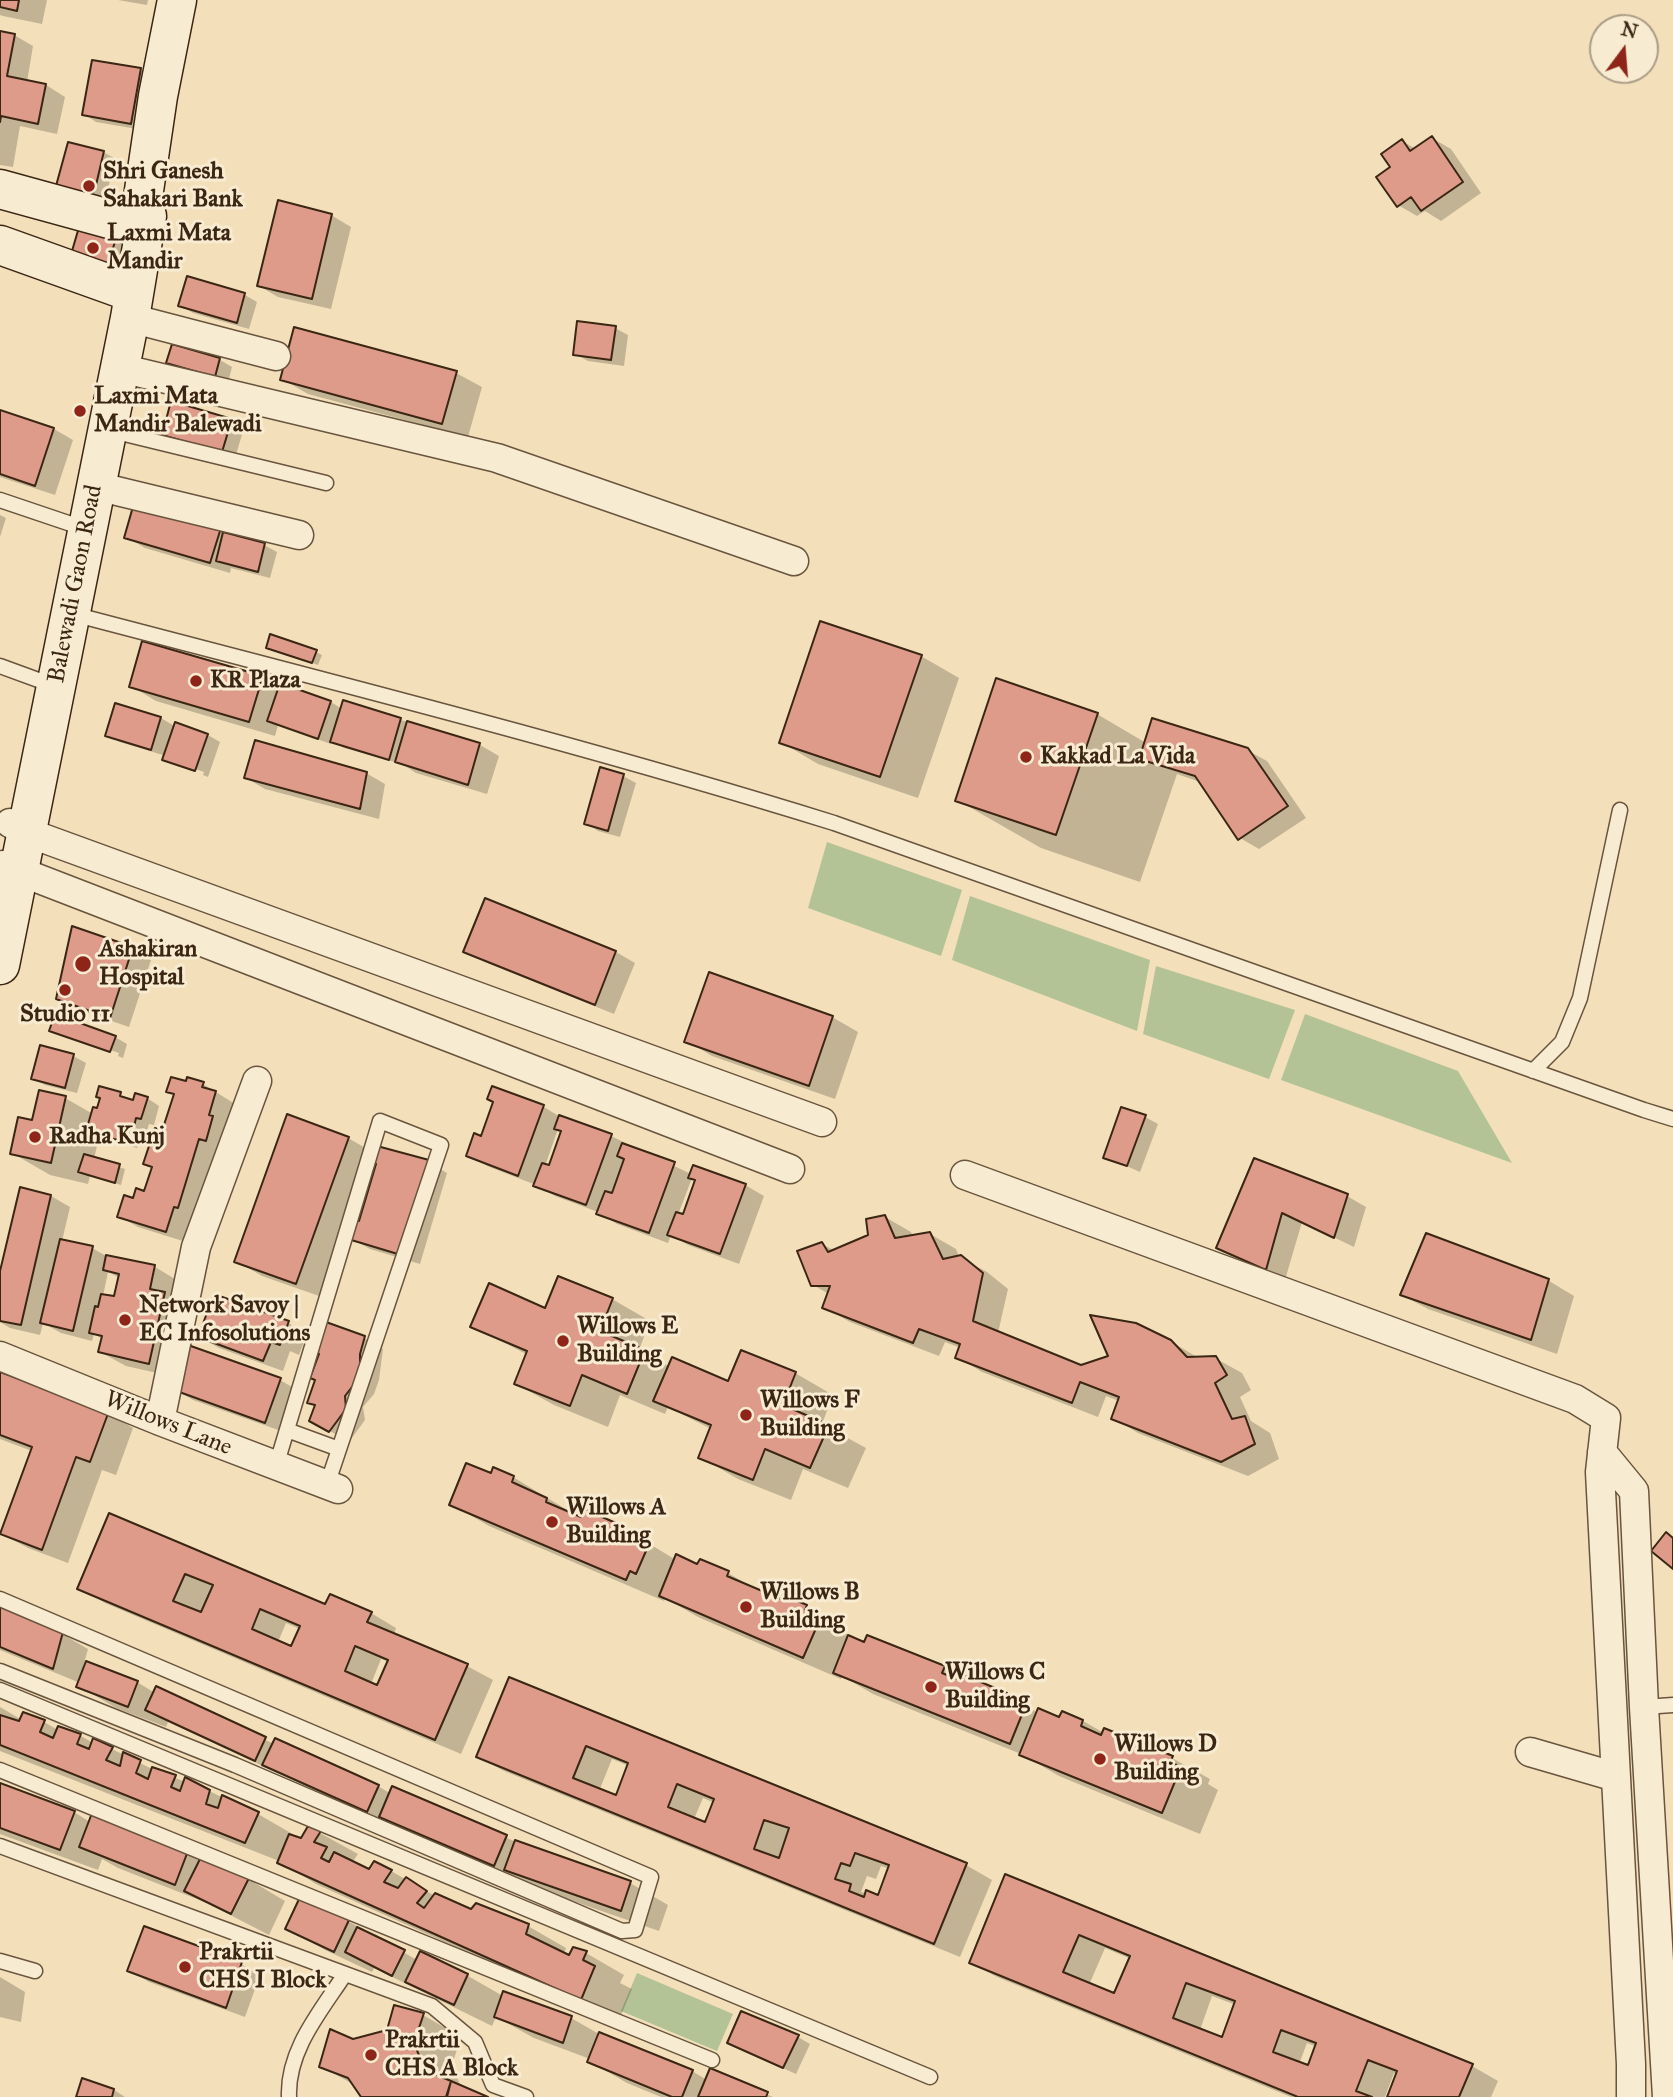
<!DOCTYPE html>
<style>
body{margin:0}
#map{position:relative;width:1673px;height:2097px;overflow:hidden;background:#f3e0ba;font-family:"IM FELL Great Primer",serif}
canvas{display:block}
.north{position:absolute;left:1589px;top:14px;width:70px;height:70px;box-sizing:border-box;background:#f7ebd2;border:2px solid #ac9c86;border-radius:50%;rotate:16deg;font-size:19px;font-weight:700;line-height:28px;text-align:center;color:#3b2614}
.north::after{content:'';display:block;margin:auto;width:24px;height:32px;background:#8f2418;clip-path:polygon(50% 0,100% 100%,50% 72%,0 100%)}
</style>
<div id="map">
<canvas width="1673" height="2097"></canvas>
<div class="north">N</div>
</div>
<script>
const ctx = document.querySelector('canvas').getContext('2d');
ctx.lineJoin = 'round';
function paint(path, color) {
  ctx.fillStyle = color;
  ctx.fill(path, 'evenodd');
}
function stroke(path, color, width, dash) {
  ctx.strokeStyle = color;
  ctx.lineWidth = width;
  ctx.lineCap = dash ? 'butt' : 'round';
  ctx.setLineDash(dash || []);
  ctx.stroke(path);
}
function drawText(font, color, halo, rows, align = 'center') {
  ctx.font = font + ' "IM FELL Great Primer",serif';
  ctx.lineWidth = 6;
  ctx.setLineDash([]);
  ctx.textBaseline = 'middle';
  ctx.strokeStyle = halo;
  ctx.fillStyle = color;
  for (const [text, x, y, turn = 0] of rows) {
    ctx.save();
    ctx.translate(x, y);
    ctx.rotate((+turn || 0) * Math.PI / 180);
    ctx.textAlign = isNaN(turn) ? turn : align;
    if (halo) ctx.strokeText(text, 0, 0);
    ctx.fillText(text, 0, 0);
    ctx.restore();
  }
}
paint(new Path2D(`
 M827 842 962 890 941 956 808 908Z
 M970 896 1150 960 1137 1031 952 960Z
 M1156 966 1295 1010 1269 1079 1143 1034Z
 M1305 1014 1458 1071 1512 1163 1281 1080Z
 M637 1973 733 2014 717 2051 621 2011Z`), '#b4c395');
paint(new Path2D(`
 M0 0H47L42 24 3 16 0 15Z
 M118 0H148L147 5Z
 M0 33 14 35 33 46 27 82 46 85 65 97 57 134 20 126 13 167 0 165Z
 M140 70 152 77 143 130 96 122 84 114Z
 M1432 138 1451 149 1481 193 1441 221 1425 211 1417 216 1398 205 1393 168 1402 141 1416 149Z
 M103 152 116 159 105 199 71 193Z
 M331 215 351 227 331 309 278 297 259 286Z
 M115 239 128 246 119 275 84 265Z
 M188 279 245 295 257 302 249 329 193 313 180 305Z
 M615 328 628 335 624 366 588 361 575 354Z
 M173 346 220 360 232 367 228 383 181 369 168 362Z
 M456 373 482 387 468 437 308 394 282 379Z
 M0 412 54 429 73 440 55 495 0 477Z
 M231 421 244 428 235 458 176 441 164 434Z
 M0 515 6 518 0 537Z
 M220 530 231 536 264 545 277 552 270 578 231 568 230 573 145 548 126 537Z
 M268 647 316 652 322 655 318 665Z
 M921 656 959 678 918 798 818 764 781 742Z
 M262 677 280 688 281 685 331 702 342 709 344 702 480 745 499 756 487 794 416 773 402 764 344 748 332 741 331 744 278 725 275 736 156 701 131 686Z
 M116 705 161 718 176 727 208 735 220 742 208 777 203 775 204 772 175 762V765L165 759 166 756 120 742 107 735Z
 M1097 714 1146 743 1247 750 1267 761 1306 818 1259 849 1240 838 1200 782 1177 774 1140 882 1041 848 957 800Z
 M366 773 385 784 379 819 265 789 246 778Z
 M623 776 636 783 620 837 598 831 586 823Z
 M486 901 616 952 635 963 614 1014 485 962 466 951Z
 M132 949 151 960 129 1027 77 1009 58 998Z
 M832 1017 858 1032 835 1099 712 1056 687 1041Z
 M52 1030 115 1037 127 1044 123 1058 118 1056 119 1053 62 1033V1036Z
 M73 1056 86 1063 77 1093 45 1085 33 1078Z
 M187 1083 203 1084 235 1104 186 1242 138 1227 119 1216 134 1200 145 1193 153 1168 145 1164 163 1133 175 1095 168 1091Z
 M493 1088 544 1107 562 1118 611 1136 691 1174 745 1185 764 1196 739 1264 688 1245 671 1235 668 1243 617 1224 598 1212 555 1196 536 1185 487 1166 468 1155 482 1138 495 1102ZM558 1129 563 1132 550 1167 545 1166ZM692 1178 697 1181 684 1217 678 1215Z
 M120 1094 134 1102 147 1098 159 1106 154 1125 149 1124 145 1137 140 1136 137 1148 99 1137 94 1159 125 1169 121 1185 90 1176 88 1184 50 1175 12 1153 34 1122 65 1098 93 1114Z
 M1145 1117 1158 1124 1140 1172 1106 1157Z
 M348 1138 376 1154 428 1162 447 1173 420 1264 370 1249 350 1238 360 1224 378 1164 371 1160 322 1297 262 1276 236 1261Z
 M1255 1160 1347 1196 1366 1207 1354 1247 1302 1222 1285 1280 1219 1247Z
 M51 1196 70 1207 62 1241 92 1248 108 1257 155 1267 180 1282 175 1377 126 1366 100 1352 103 1339 94 1334 92 1341 61 1333 43 1323 40 1335 10 1328 0 1322V1279ZM108 1272 120 1278 115 1299 103 1296Z
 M885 1217 911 1232 913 1237 930 1234 956 1249 959 1257 987 1272 1008 1289 998 1333 1081 1367 1170 1341 1197 1357 1215 1358 1242 1373 1251 1390 1240 1397 1251 1421 1270 1433 1279 1459 1248 1476 1138 1433 1113 1418 1119 1401 1106 1396 1098 1417 982 1372 957 1357 961 1348 945 1342 939 1356 850 1322 824 1307 829 1294 813 1285 822 1244 835 1251 870 1236Z
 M1427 1235 1549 1281 1574 1296 1557 1354 1428 1309 1402 1295Z
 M612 1299 650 1321 639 1350 670 1367 729 1384 795 1373 833 1395 822 1424 866 1448 848 1488 803 1469 791 1500 738 1479 700 1457 711 1429 668 1407 665 1414 620 1395 608 1427 554 1405 516 1384 528 1355 472 1326 546 1310Z
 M288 1323 307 1334 299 1355 290 1351 283 1371 219 1348 200 1337Z
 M364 1338 383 1349 379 1380 374 1394 363 1407 365 1420 349 1442 311 1420 316 1406 309 1402Z
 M0 1374 108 1413 133 1428 116 1475 102 1470 68 1563 28 1548 2 1534 32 1451 0 1439Z
 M280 1380 299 1391 284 1432 193 1400 174 1389Z
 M492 1475 513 1477 582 1519 585 1512 625 1529 676 1560 728 1573 766 1595 781 1602 784 1597 806 1607 844 1628 843 1631 857 1641 944 1668 964 1680 1007 1694 1038 1713 1060 1719 1083 1721 1104 1733 1105 1730 1172 1758 1210 1779 1208 1784 1218 1790 1200 1834 1059 1776 1021 1754 873 1694 842 1676 841 1679 698 1617 665 1598 664 1601 489 1526 451 1504Z
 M110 1515 326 1606 371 1613 396 1628 394 1635 467 1666 493 1680 461 1754 105 1603 79 1588ZM286 1623 300 1629 292 1648 278 1642ZM381 1659 389 1662 378 1687 371 1684Z
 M0 1608 62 1634 88 1649 82 1670 137 1682 155 1693 157 1689 274 1744 378 1786 391 1794 393 1788 516 1842 630 1883 668 1905 659 1931 544 1891 533 1885V1886L406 1830 405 1832 168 1722 166 1727 116 1708 79 1686 80 1683 0 1650Z
 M510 1679 966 1865 992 1880 960 1957 504 1771 478 1757ZM612 1759 629 1766 617 1798 599 1791ZM703 1798 715 1803 706 1824 694 1819ZM881 1866 890 1869 879 1897 861 1892 867 1876 876 1879Z
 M0 1707 22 1720 44 1722 58 1730 59 1728 81 1736 93 1743 94 1740 152 1769 209 1791 258 1814 296 1836 295 1838 302 1841 309 1828 320 1833 358 1854 352 1863 369 1871H391L435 1896 472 1911 528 1926 566 1948 564 1955 569 1958 586 1953 624 1975 620 1983 632 1989 619 2020 581 2003 595 1969H592L578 2002 316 1884 279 1861 0 1751Z
 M0 1785 74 1812 90 1822 187 1853 201 1861 248 1879 285 1901 269 1935 207 1903 118 1868 102 1859 98 1870 0 1834Z
 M1006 1877 1472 2066 1498 2081 1491 2097H1388L1397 2075 1394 2073 1385 2097H1291L997 1977 971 1963ZM1105 1948 1131 1959 1115 1996 1089 1985ZM1212 1996 1236 2005 1223 2039 1200 2030ZM1307 2043 1317 2047 1309 2068 1299 2064Z
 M348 1921 417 1960 420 1953 468 1976 503 1996 504 1993 571 2018 599 2034 692 2071 707 2080 711 2071 773 2097H661L627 2083 589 2061 590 2059 534 2038 496 2017 492 2026 374 1968 372 1972 325 1950 288 1928Z
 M241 1964 260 1975 245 2017 149 1982 130 1971Z
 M0 1977 25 1992 21 2022 0 2017Z
 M423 2015 461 2037 452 2065 461 2087 482 2097H363L356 2086 321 2066 352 2041 389 2032Z
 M798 2037 810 2044 796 2074 742 2050Z
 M83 2080 114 2090 125 2097H77Z`), '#0003');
const building = new Path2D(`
 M0 0H19L17 11 0 7Z
 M0 31 15 34 7 76 46 84 38 124 1 116 0 122Z
 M92 60 141 68 131 124 82 115Z
 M1432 136 1463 182 1421 211 1411 197 1397 207 1376 177 1390 167 1381 154 1402 139 1410 151Z
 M68 142 104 151 96 185 93 192 87 195 56 186Z
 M278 200 332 214 312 299 257 286Z
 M79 227 116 238 107 269 70 258Z
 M187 276 245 293 237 323 178 306Z
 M577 321 616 326 611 360 573 355Z
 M294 327 457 371 442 424 280 380Z
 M172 344 220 358 215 377 166 363Z
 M171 401 232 419 222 452 162 435Z
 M0 410 54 428 35 486 0 474Z
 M134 503 221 528 210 563 124 538Z
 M223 532 265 543 258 572 216 561Z
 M820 621 922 655 880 777 779 743Z
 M270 634 317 650 312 663 266 648Z
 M142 641 263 676 249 722 129 687Z
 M996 678 1098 713 1056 835 955 801Z
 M280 683 331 701 318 739 267 721Z
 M343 700 401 718 389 760 330 742Z
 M115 703 161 717 151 750 105 736Z
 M1152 718 1248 748 1288 806 1238 840 1195 776 1139 759Z
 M407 721 480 743 468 785 395 762Z
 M175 722 208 734 195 771 162 760Z
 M255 740 367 772 360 809 244 778Z
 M600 767 624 774 608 831 584 824Z
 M485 898 616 951 595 1005 463 952Z
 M72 926 133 947 110 1018 56 999Z
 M709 972 833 1016 809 1086 684 1042Z
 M55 1014 116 1036 110 1052 49 1031Z
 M40 1045 74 1054 65 1088 31 1079Z
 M171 1077 186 1081 187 1077 204 1082 202 1087 216 1091 209 1115 213 1116 206 1141 199 1139 178 1208 174 1207 166 1232 117 1217 124 1195 133 1198 136 1188 144 1191 152 1167 143 1164 155 1128 162 1131 174 1094 166 1092Z
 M99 1086 121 1092 120 1096 133 1100 135 1093 148 1097 141 1119 136 1118 133 1131 128 1130 124 1142 86 1131 93 1107 97 1108 100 1098 96 1097Z
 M492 1086 544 1105 518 1176 466 1156 474 1133 481 1136 493 1102 487 1099Z
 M39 1090 66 1096 51 1163 10 1154 18 1117 32 1120Z
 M1121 1107 1146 1115 1127 1166 1103 1158Z
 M287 1114 349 1137 296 1284 234 1262Z
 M559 1115 612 1134 586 1205 533 1186 542 1163 549 1165 561 1131 554 1129Z
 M622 1143 675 1162 649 1233 596 1214 605 1191 612 1193 624 1159 617 1156Z
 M377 1146 429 1160 401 1255 348 1239 354 1220 359 1221 376 1164 372 1163Z
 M84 1154 120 1164 115 1183 78 1172Z
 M1254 1158 1348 1194 1334 1238 1282 1213 1266 1270 1216 1248Z
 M693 1165 746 1184 720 1254 667 1235 676 1212 683 1214 695 1180 688 1178Z
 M20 1187 51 1195 21 1325 0 1321V1271Z
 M885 1215 895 1238 930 1232 943 1259 961 1255 983 1273 973 1321 1081 1365 1108 1356 1090 1315 1136 1323 1171 1340 1187 1357 1216 1356 1227 1375 1215 1383 1232 1419 1245 1416 1255 1444 1221 1462 1111 1419 1119 1397 1080 1382 1072 1403 955 1358 960 1344 919 1329 913 1343 822 1308 830 1286H811L797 1251 822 1242 828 1252 868 1235 866 1219Z
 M1426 1233 1549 1279 1531 1340 1400 1295Z
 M60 1239 93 1246 73 1331 40 1323Z
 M106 1255 155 1265 150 1289 165 1292 149 1364 98 1352 102 1336 89 1333 95 1306 98 1307 101 1294 114 1296 119 1274 103 1270Z
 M558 1276 613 1298 600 1331 645 1350 627 1394 582 1375 570 1406 514 1384 527 1351 470 1327 489 1283 545 1308Z
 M214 1294 289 1321 280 1345 271 1342 263 1361 198 1337Z
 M326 1322 365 1336 360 1354V1368L355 1383 345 1396 346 1409 329 1432 309 1421 315 1405 307 1403 315 1380 310 1378 319 1354 315 1352Z
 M188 1345 281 1378 265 1423 171 1389Z
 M741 1350 796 1372 783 1405 829 1425 810 1468 765 1449 753 1480 698 1458 711 1425 653 1401 672 1357 728 1381Z
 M0 1372 109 1411 90 1462 76 1457 42 1550 0 1534 32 1447 0 1435Z
 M466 1463 491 1473 493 1467 514 1476 512 1482 547 1498 546 1502 581 1517 584 1509 625 1527 624 1530 642 1538 638 1548 646 1551 636 1574 630 1571 626 1580 449 1505Z
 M109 1513 325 1604 330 1594 372 1612 367 1622 468 1664 435 1740 77 1589ZM185 1574 213 1585 201 1612 173 1601ZM260 1609 300 1626 291 1646 252 1629ZM355 1646 388 1660 377 1685 345 1671Z
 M1666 1532 1673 1538V1569L1651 1551Z
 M676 1554 697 1564 700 1559 729 1571 727 1576 781 1599 783 1595 807 1605 805 1610 821 1617 803 1658 659 1596Z
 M0 1606 63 1632 53 1669 0 1647Z
 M848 1635 864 1642 867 1635 945 1666 942 1673 962 1681 964 1675 1007 1693 1005 1699 1025 1707 1010 1744 833 1673Z
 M86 1661 138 1681 128 1707 76 1687Z
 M509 1677 967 1863 934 1944 476 1757ZM586 1746 628 1763 616 1795 573 1778ZM677 1784 714 1799 705 1822 668 1807ZM764 1820 789 1828 779 1858 754 1849ZM855 1853 889 1865 878 1895 866 1890 864 1897 849 1891 851 1884 835 1879 841 1863 850 1866Z
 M156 1686 266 1737 255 1761 145 1710Z
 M1038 1708 1059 1717 1062 1711 1083 1720 1081 1726 1101 1735 1104 1728 1173 1756 1170 1762 1181 1767 1162 1813 1019 1755Z
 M23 1712 45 1720 40 1732 53 1738 58 1726 81 1734 77 1744 89 1749 93 1738 113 1747 106 1760 120 1766 123 1752 141 1760 136 1773 148 1779 152 1767 176 1775 171 1787 180 1791 185 1777 210 1790 206 1804 218 1808 222 1795 259 1812 245 1843 0 1745V1715L19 1721Z
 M275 1738 379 1785 367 1812 262 1765Z
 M0 1783 75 1811 60 1850 0 1828Z
 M392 1786 507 1835 494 1866 379 1817Z
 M92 1813 188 1851 175 1885 79 1847Z
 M308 1826 321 1831 314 1842 327 1847 321 1858 329 1862 334 1852 369 1869 374 1861 392 1870 384 1882 398 1888 406 1877 427 1891 417 1903 424 1908 435 1893 471 1909 476 1903 529 1924 526 1934 569 1955 573 1947 587 1951 583 1960 595 1966 581 2000 277 1863 289 1834 301 1838Z
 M515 1840 631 1881 621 1911 504 1870Z
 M202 1855 249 1878 231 1914 184 1891Z
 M1005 1874 1473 2064 1459 2097H1387L1397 2071 1368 2060 1356 2091 1372 2097H1298L969 1963ZM1079 1935 1130 1956 1114 1993 1063 1972ZM1186 1983 1235 2001 1222 2037 1173 2018ZM1281 2030 1316 2043 1308 2065 1273 2052Z
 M300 1897 349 1920 334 1952 285 1929Z
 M144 1926 242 1962 226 2008 127 1971Z
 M357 1927 405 1950 392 1976 345 1952Z
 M420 1951 468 1974 454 2005 405 1982Z
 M503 1991 572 2016 563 2043 494 2017Z
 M394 2005 424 2013 414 2043 425 2070 451 2081 446 2097H361L348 2078 319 2067 330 2029 353 2039 387 2030Z
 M741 2011 799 2035 783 2068 727 2043Z
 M599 2032 693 2070 682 2097H672L587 2062Z
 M710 2068 768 2092 766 2097H698Z
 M82 2078 114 2089 112 2097H76Z
 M451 2081 488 2097H447Z`);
paint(building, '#de9b89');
stroke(building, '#3b2614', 2);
const lane = new Path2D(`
 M108 430 326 483
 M0 500 77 526
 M73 614C328 681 583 745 834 823L1644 1110 1673 1119
 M0 666 41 681
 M1533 1071 1562 1042 1580 998 1620 810
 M287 1430 339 1449
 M276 1466 380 1121 441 1145 327 1485
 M0 1599 651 1877 635 1930 622 1931 235 1765 0 1671
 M0 1690 930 2077
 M1644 1707 1673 1705
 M0 1770 712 2060
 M0 1846 432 2006 475 2042 493 2085 526 2097
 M0 1961 35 1971
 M289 2097C287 2050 321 2011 345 1974`);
const street = new Path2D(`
 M130 318 276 356
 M120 368 497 458 794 561
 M96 486 299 535
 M10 823 26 832 822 1122
 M3 865 790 1169
 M965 1175 1575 1399 1606 1418 1600 1472 1631 2064V2097
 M0 1356 160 1421 338 1489
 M160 1421 196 1247 257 1081
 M1602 1452 1634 1491 1644 1707 1667 2097
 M1530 1752 1616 1777`);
const secondary = new Path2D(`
 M0 189 131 225 145 227
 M0 245 134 293
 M0 965 130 318 147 216 142 204 158 96 177 0`);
stroke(lane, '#69543e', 17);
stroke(street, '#69543e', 31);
stroke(secondary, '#3b2614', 41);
stroke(lane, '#f7ebd2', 14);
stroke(street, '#f7ebd2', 28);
stroke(secondary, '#f7ebd2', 38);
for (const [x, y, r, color] of [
 [89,186,7,"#8f2418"],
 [93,248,7,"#8f2418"],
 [80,411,7,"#8f2418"],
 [196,681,7,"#8f2418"],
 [1026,757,7,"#8f2418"],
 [83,964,9,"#8f2418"],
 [65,990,7,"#8f2418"],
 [35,1137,7,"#8f2418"],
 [125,1320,7,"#8f2418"],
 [563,1341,7,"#8f2418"],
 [746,1415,7,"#8f2418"],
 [552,1522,7,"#8f2418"],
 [746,1607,7,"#8f2418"],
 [931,1687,7,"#8f2418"],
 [1100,1759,7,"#8f2418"],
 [185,1967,7,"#8f2418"],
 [371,2055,7,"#8f2418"]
]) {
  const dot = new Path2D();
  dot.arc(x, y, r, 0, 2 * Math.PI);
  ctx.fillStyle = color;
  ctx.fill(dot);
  stroke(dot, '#f7ebd2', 2.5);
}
drawText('bold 24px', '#3b2614', '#f7ebd2', [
 ["Shri Ganesh",103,172],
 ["Sahakari Bank",103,200],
 ["Laxmi Mata",107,234],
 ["Mandir",107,262],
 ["Laxmi Mata",94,397],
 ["Mandir Balewadi",94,425],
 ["KR Plaza",210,681],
 ["Kakkad La Vida",1040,757],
 ["Ashakiran",99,950],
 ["Hospital",99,978],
 ["Studio 11",65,1015,"center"],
 ["Radha Kunj",49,1137],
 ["Network Savoy |",139,1306],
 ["EC Infosolutions",139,1334],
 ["Willows E",577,1327],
 ["Building",577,1355],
 ["Willows F",760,1401],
 ["Building",760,1429],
 ["Willows A",566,1508],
 ["Building",566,1536],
 ["Willows B",760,1593],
 ["Building",760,1621],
 ["Willows C",945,1673],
 ["Building",945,1701],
 ["Willows D",1114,1745],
 ["Building",1114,1773],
 ["Prakrtii",199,1953],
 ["CHS I Block",199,1981],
 ["Prakrtii",385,2041],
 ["CHS A Block",385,2069]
], 'left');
drawText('24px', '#3b2614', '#f7ebd2', [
 ["Balewadi Gaon Road",76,584,-79],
 ["Willows Lane",168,1424,22]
]);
</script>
